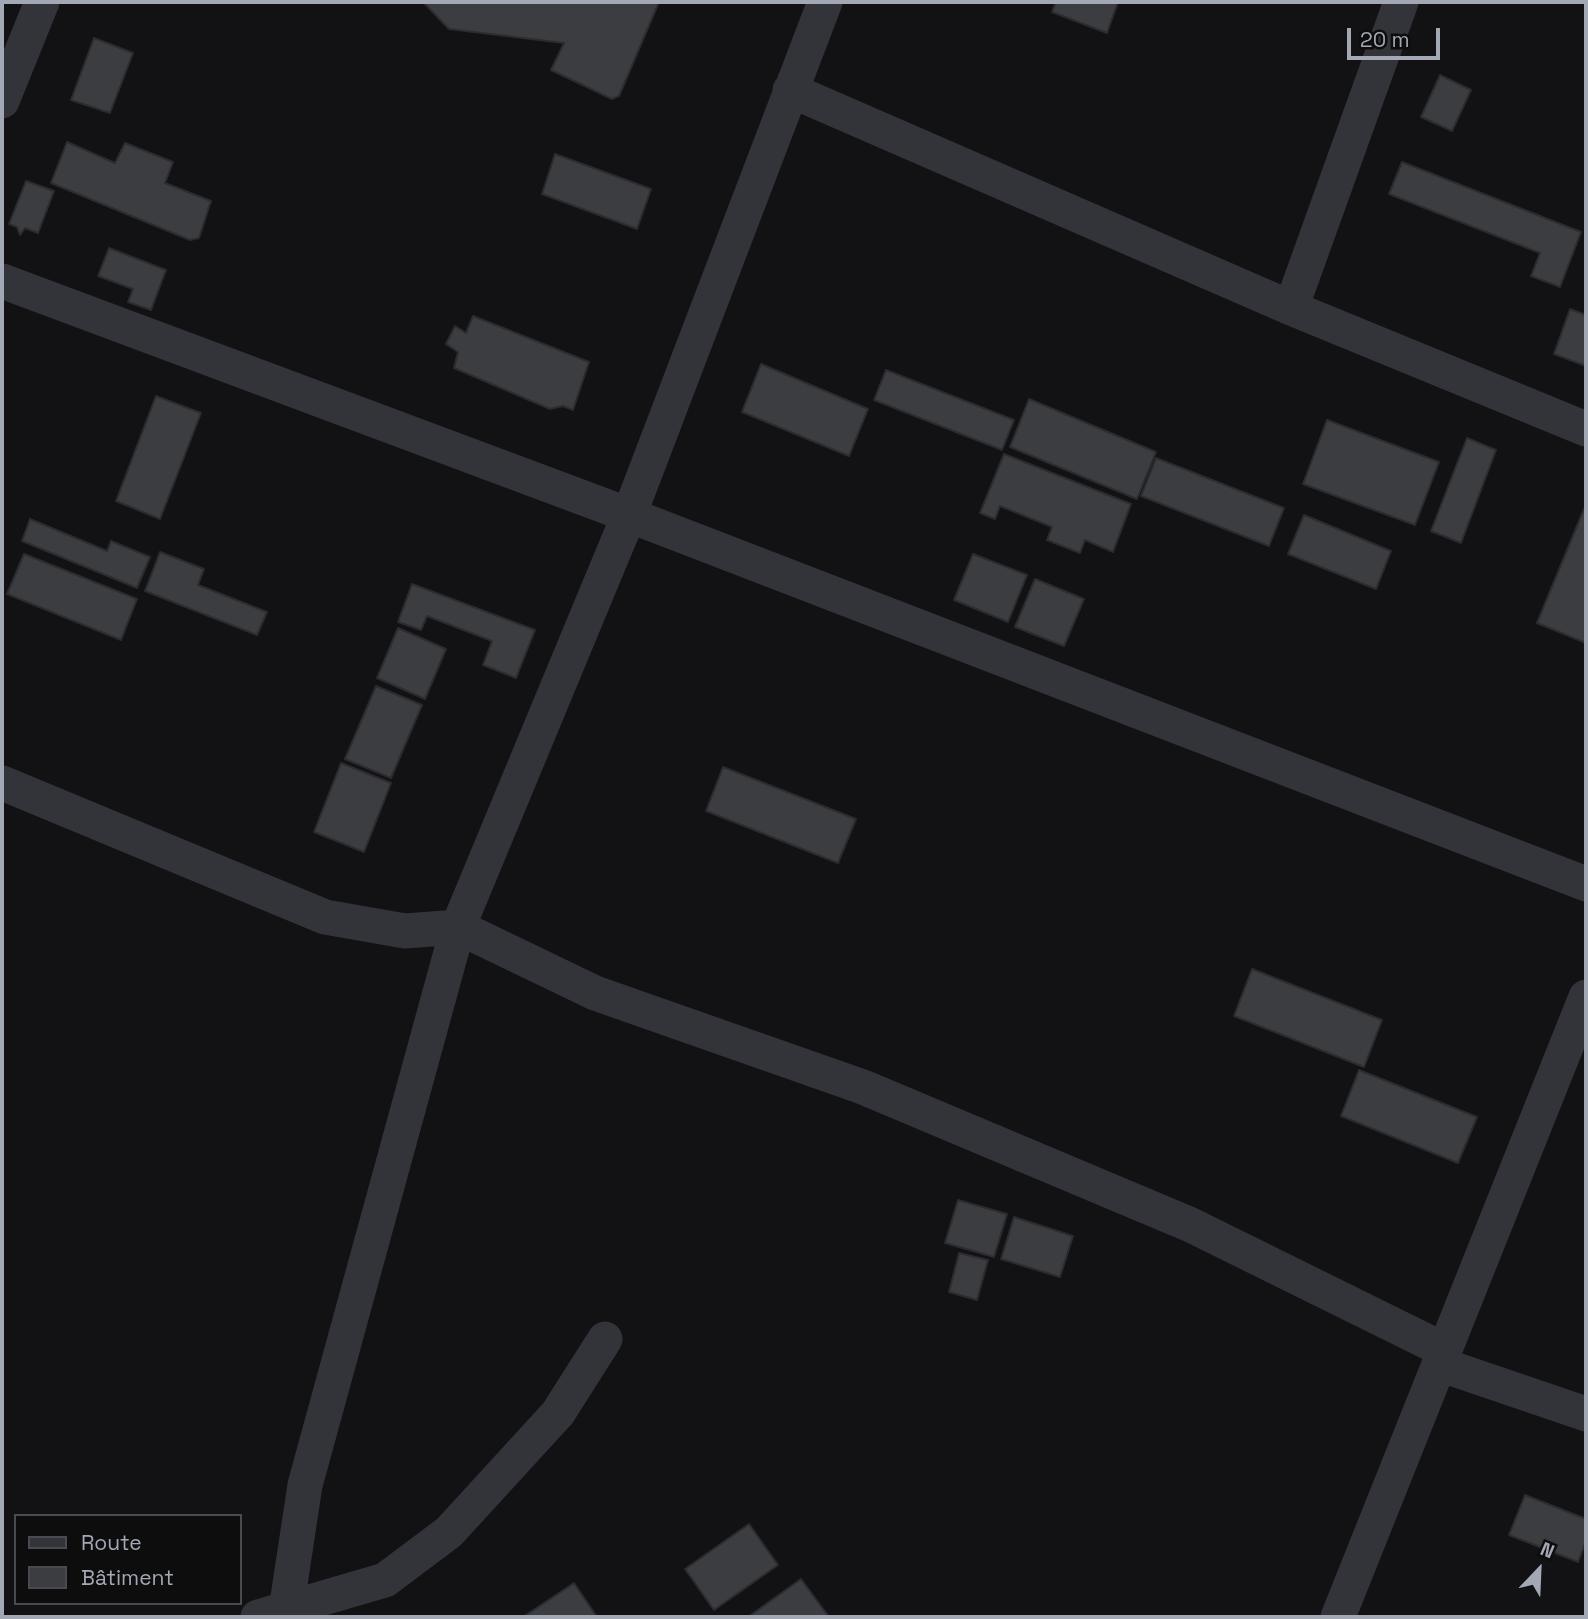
<!DOCTYPE html>
<meta charset="utf-8">
<style>
body{margin:0}
#map{position:relative;width:1588px;height:1619px;overflow:hidden;background:#121214;font-family:"Space Grotesk",sans-serif}
canvas{display:block}
.frame{position:absolute;inset:0;border:4px solid #a3a8b5;pointer-events:none}
.legend{position:absolute;left:14px;top:1514px;width:228px;height:91px;box-sizing:border-box;background:#0d0d0e;border:2px solid #494b51;margin:0;padding:9px 12px;list-style:none;font-size:21px;color:#a3a8b5}
.legend li{display:flex;align-items:center;gap:14px;height:35px}
.legend b{width:35px;border:2px solid #494b51}
.north{position:absolute;left:1504px;top:1535px;width:70px;height:70px;-webkit-text-stroke:5px #0d0d0e;paint-order:stroke;rotate:23deg;font-size:19px;font-weight:700;line-height:28px;text-align:center;color:#a3a8b5}
.north::after{content:'';display:block;margin:auto;width:24px;height:32px;background:#a3a8b5;clip-path:polygon(50% 0,100% 100%,50% 72%,0 100%)}
.scale{position:absolute;left:1347px;top:28px;width:93px;height:32px;box-sizing:border-box;border:4px solid #a3a8b5;border-top:0;padding-left:9px;font-size:21px;line-height:24px;white-space:nowrap;color:#a3a8b5;-webkit-text-stroke:5px #0d0d0e;paint-order:stroke}
</style>
<div id="map">
<canvas width="1588" height="1619"></canvas>
<div class="frame"></div>
<ul class="legend">
<li><b style="height:9px;background:#333439"></b>Route</li>
<li><b style="height:19px;background:#3c3d41"></b>Bâtiment</li>
</ul>
<div class="north">N</div>
<div class="scale">20 m</div>
</div>
<script>
const ctx = document.querySelector('canvas').getContext('2d');
ctx.lineJoin = 'round';
function paint(path, color) {
  ctx.fillStyle = color;
  ctx.fill(path, 'evenodd');
}
function stroke(path, color, width, dash) {
  ctx.strokeStyle = color;
  ctx.lineWidth = width;
  ctx.lineCap = dash ? 'butt' : 'round';
  ctx.setLineDash(dash || []);
  ctx.stroke(path);
}
const building = new Path2D(`
 M423 2H659L619 96 612 99 551 70 564 43 449 29Z
 M1056 2H1118L1107 33 1052 12Z
 M94 38 133 53 110 113 71 100Z
 M1440 75 1471 90 1452 131 1421 117Z
 M67 142 115 163 125 143 173 162 165 183 211 201 199 238 190 240 51 183Z
 M555 154 651 189 637 229 542 194Z
 M1402 162 1581 232 1560 287 1531 276 1540 253 1389 194Z
 M26 181 54 191 38 233 25 228 20 235 17 227 9 224Z
 M109 248 166 270 151 310 128 302 133 289 98 276Z
 M1570 309 1586 315V366L1554 354Z
 M473 316 589 362 573 410 563 406 550 409 454 368 458 352 446 344 455 326 466 333Z
 M761 364 868 409 849 456 742 412Z
 M886 370 1014 420 1002 450 874 400Z
 M156 396 201 413 160 519 116 501Z
 M1029 399 1156 452 1137 499 1010 447Z
 M1327 420 1439 462 1415 525 1303 484Z
 M1467 438 1496 450 1461 543 1431 531Z
 M1004 454 1131 504 1113 552 1085 540 1080 553 1047 540 1052 527 1000 506 995 519 980 513Z
 M1156 458 1284 508 1269 546 1141 496Z
 M1584 509 1586 510V643L1537 623Z
 M1304 515 1391 551 1376 589 1288 554Z
 M30 519 107 551 111 541 150 557 137 588 22 541Z
 M160 552 204 569 198 585 267 612 257 635 145 591Z
 M24 554 137 599 121 640 7 594Z
 M973 554 1027 575 1008 622 954 600Z
 M1035 579 1084 599 1064 646 1015 627Z
 M412 584 535 630 516 678 483 665 492 641 427 616 421 630 398 622Z
 M398 628 446 649 425 699 377 678Z
 M376 686 422 705 391 778 345 759Z
 M341 763 391 783 364 852 314 832Z
 M723 767 856 819 838 863 706 811Z
 M1252 969 1382 1020 1364 1067 1234 1016Z
 M1359 1070 1477 1117 1458 1163 1341 1116Z
 M958 1200 1007 1214 994 1257 945 1243Z
 M1014 1217 1073 1236 1060 1277 1001 1259Z
 M959 1253 988 1260 977 1300 949 1292Z
 M1525 1495 1586 1519V1541L1578 1562 1509 1535Z
 M749 1524 778 1565 714 1610 685 1569Z
 M801 1579 829 1617H748Z
 M574 1583 597 1617H523Z`);
paint(building, '#3c3d41');
stroke(building, '#2c2c30', 2);
stroke(new Path2D(`
 M790 90 1291 308 1586 429
 M2 101 42 2
 M2 281 629 515 1586 884
 M1291 308 1401 2
 M2 783 325 917 405 931 458 927 595 993 863 1087 1191 1225 1444 1350
 M1439 1364 1586 1414
 M258 1617 385 1580 449 1532 558 1413 605 1339
 M285 1617 305 1485 458 927 629 515 825 2
 M1338 1617 1586 997`), '#333439', 35);
</script>
